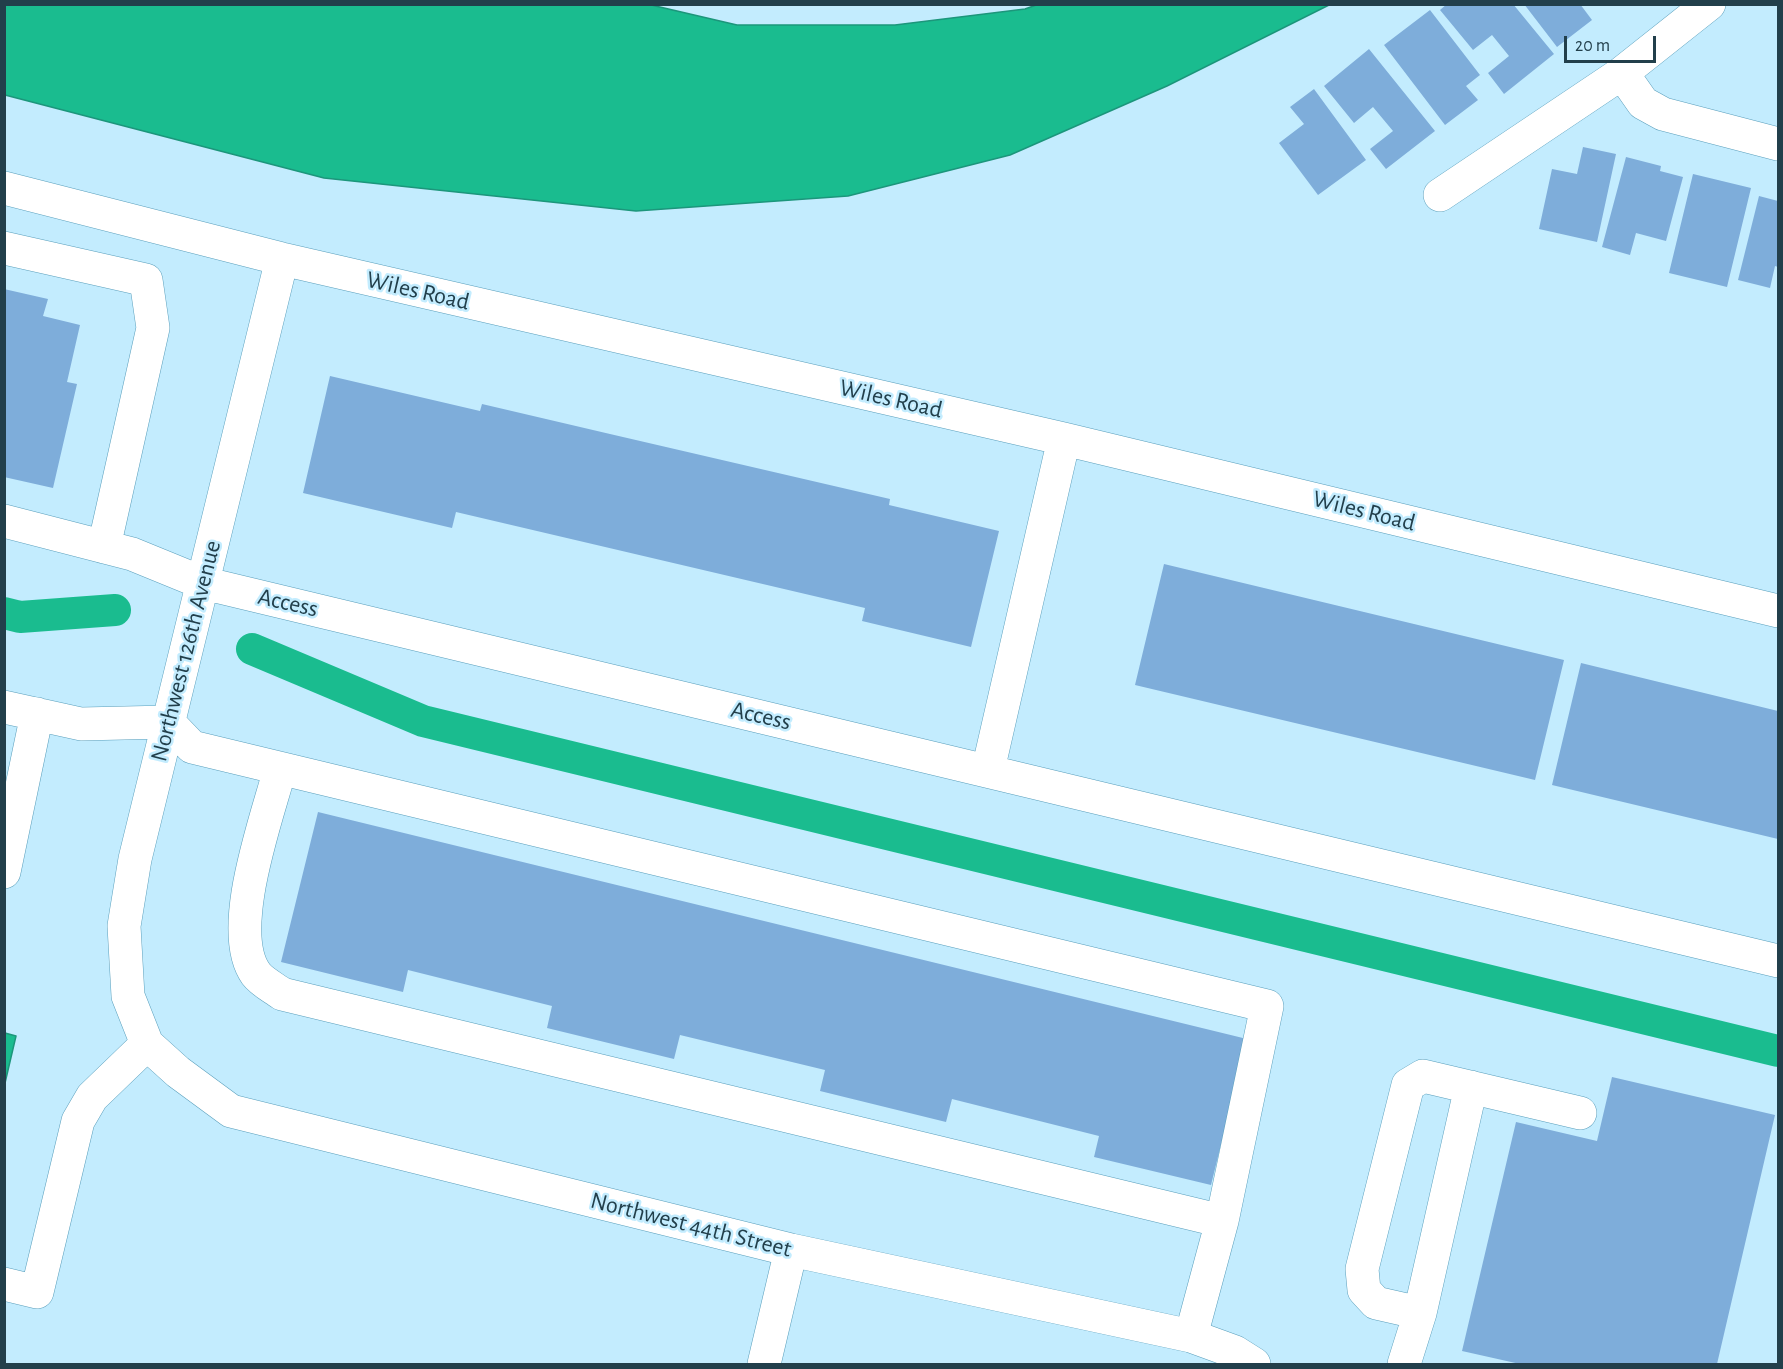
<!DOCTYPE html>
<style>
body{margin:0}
#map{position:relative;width:1783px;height:1369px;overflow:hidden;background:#c3ecfe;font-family:"Alegreya Sans",sans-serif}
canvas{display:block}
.frame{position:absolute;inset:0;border:6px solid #223f4b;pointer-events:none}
.scale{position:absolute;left:1564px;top:36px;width:92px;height:27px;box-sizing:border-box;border:3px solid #223f4b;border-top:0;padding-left:8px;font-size:18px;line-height:21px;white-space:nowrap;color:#223f4b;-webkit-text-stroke:4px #c3ecfe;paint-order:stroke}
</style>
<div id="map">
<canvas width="1783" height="1369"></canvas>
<div class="frame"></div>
<div class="scale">20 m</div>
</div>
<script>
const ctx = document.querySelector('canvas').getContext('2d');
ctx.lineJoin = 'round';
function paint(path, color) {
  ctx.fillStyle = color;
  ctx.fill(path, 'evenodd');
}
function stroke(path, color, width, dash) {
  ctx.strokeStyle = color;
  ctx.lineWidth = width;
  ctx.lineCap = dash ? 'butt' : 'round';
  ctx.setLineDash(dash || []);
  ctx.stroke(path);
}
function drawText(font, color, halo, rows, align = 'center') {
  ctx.font = font + ' "Alegreya Sans",sans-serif';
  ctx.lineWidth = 5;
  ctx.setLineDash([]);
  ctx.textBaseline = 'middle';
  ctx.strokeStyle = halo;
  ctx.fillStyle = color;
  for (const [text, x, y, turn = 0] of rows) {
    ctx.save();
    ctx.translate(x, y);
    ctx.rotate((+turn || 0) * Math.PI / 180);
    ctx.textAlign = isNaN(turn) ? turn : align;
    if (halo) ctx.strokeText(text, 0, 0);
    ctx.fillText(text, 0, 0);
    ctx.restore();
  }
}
const water = new Path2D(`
 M647 4 737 25H895L1025 9 1039 4 1329 5 1167 86 1010 155 848 196 636 211 324 178 5 95V5Z
 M5 1033 16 1036 5 1083 4 1033Z`);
paint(water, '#1abc8f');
stroke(water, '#1c967b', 1.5);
stroke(new Path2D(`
 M4 613 20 617 115 610
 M252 649 423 721 1778 1051`), '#1abc8f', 32);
paint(new Path2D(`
 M1447 4H1513L1554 54 1504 94 1488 73 1509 56 1492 35 1473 50 1440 10Z
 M1524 4H1580L1592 20 1557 47Z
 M1430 10 1480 75 1466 86 1478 100 1445 125 1384 45Z
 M1369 49 1435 131 1386 169 1370 149 1393 131 1373 107 1354 123 1324 86Z
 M1314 89 1366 160 1318 195 1279 143 1304 124 1290 107Z
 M1583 147 1616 154 1597 242 1539 229 1552 169 1577 174Z
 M1626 157 1661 166 1660 171 1683 177 1666 241 1636 233 1630 255 1602 247Z
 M1693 174 1751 188 1727 287 1669 273Z
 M1759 196 1778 201V267L1775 266 1770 288 1738 280Z
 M4 289 48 299 43 316 80 325 67 382 77 384 53 488 4 477Z
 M330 376 480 411 482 404 610 434 890 499 889 505 999 531 971 647 862 621 865 608 456 512 452 528 303 493Z
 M1164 564 1564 660 1535 780 1135 685Z
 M1581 663 1778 711V839L1552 785Z
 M318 812 1247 1039 1211 1185 1094 1157 1099 1136 952 1099 946 1122 820 1091 825 1070 680 1035 674 1059 547 1028 552 1006 408 970 403 992 281 962Z
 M1612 1077 1775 1115 1717 1364H1520L1462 1351 1516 1122 1597 1141Z`), '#7eadda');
const minor = new Path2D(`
 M1622 73 1643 103 1663 114 1778 144
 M4 188 282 259 1064 439 1778 611
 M1440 195 1622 73 1709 4
 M4 248 146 280 153 328 104 547
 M282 259 135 859 124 926 128 996 147 1044 178 1072 231 1111 791 1250 1191 1336 1235 1352 1254 1364
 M4 521 132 554 203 583 1778 961
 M4 707 81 724 168 722 192 747 1267 1006 1222 1221 1191 1336
 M280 769C267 818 225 931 256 974 262 982 274 988 282 994L1222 1221
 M988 770 1064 439
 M4 872 37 714
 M4 1284 37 1292 78 1121 92 1097 147 1044
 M1420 1313 1376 1303 1364 1290 1362 1269 1408 1085 1423 1076 1580 1113
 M764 1364 791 1250
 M1404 1364 1420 1313 1471 1087`);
stroke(minor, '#5a9fbc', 34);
stroke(minor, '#fff', 33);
drawText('24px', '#223f4b', '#c3ecfe', [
 ["Wiles Road",418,291,13],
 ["Wiles Road",891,399,13],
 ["Wiles Road",1364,511,14],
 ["Access",288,603,13],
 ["Northwest 126th Avenue",186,651,-76],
 ["Access",761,716,13],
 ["Northwest 44th Street",691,1225,14]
]);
</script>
